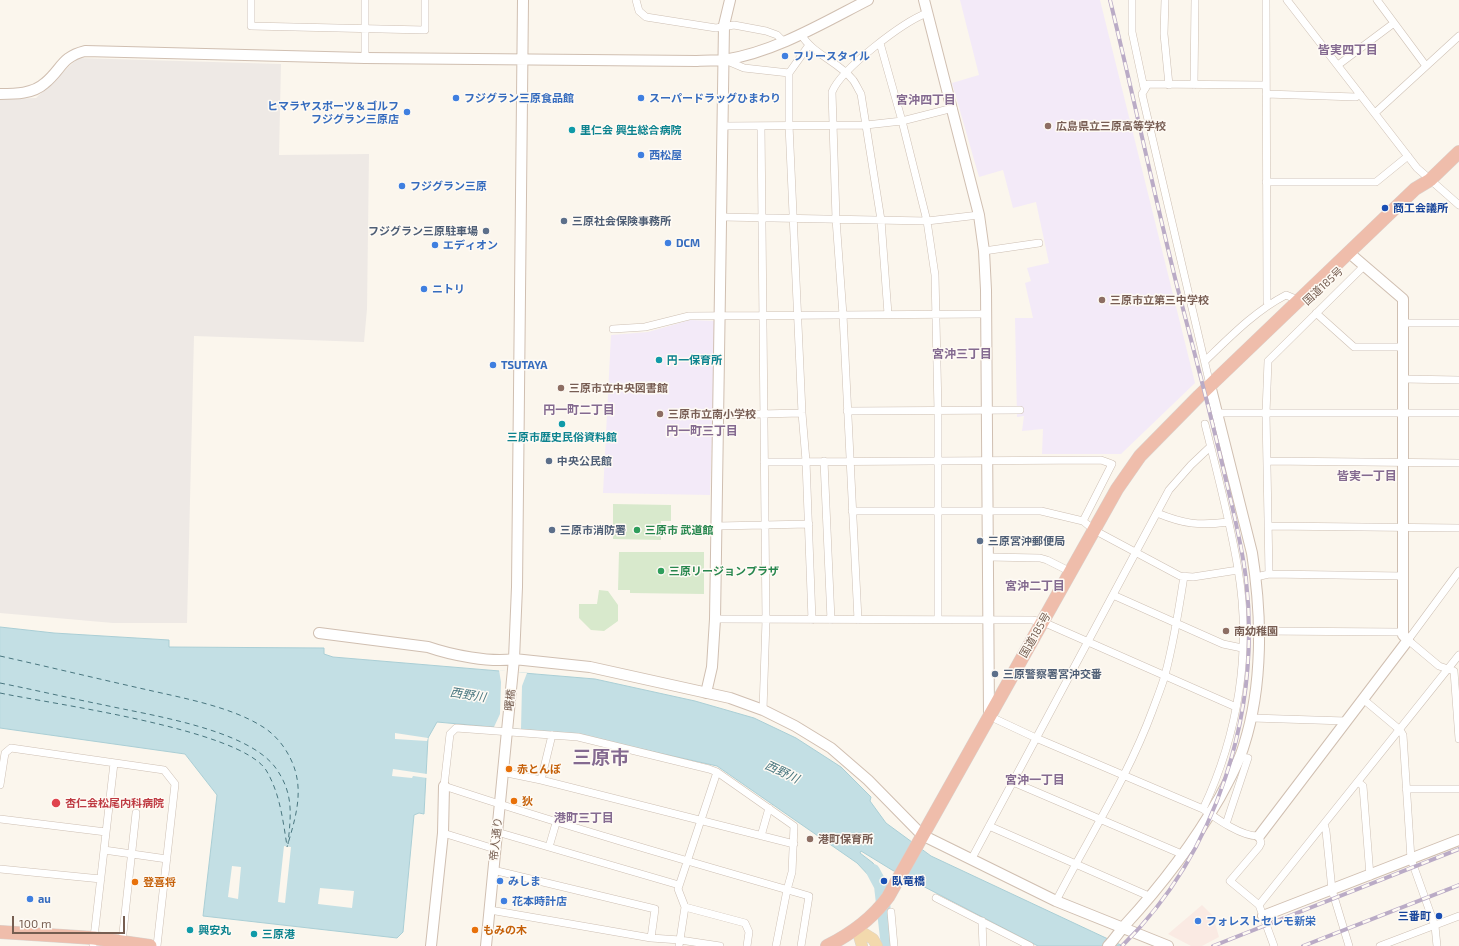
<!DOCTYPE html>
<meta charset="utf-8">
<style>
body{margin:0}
#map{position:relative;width:1459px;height:946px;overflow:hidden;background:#fbf6ed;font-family:"Exo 2",sans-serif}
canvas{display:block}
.scale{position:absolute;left:12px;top:916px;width:113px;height:18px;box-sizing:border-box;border:2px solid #765e51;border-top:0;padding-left:5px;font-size:12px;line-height:14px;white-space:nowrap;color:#765e51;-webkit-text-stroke:3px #fefaf4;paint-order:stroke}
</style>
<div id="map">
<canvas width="1459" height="946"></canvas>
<div class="scale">100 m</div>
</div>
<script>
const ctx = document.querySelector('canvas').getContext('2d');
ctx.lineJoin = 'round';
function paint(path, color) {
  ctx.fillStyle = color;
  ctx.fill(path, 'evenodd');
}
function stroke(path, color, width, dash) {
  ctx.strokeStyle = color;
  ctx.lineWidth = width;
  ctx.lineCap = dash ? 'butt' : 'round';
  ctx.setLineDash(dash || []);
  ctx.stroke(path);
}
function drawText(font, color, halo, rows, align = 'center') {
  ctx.font = font + ' "Exo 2","Noto Sans JP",sans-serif';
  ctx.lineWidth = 3;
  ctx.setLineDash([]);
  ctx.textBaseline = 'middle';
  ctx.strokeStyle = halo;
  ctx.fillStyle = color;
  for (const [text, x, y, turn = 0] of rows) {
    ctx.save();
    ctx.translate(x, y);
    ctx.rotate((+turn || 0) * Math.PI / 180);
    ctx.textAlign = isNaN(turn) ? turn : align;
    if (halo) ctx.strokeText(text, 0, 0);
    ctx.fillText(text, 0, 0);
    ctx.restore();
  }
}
paint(new Path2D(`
 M1202 905 1213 916 1219 937 1202 946H1191L1168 934Z`), '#faeae3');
paint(new Path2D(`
 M78 58 281 64 279 155 369 154 367 309 364 342 194 336 187 623H113L0 613V99L36 98Z`), '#eee9e5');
paint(new Path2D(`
 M960 0H1100L1195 383 1121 454H1042L1043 429 1022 431 1024 416 1017 417 1015 318H1033L1025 283 1031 281 1027 268 1049 263 1036 202 1013 208 1003 170 979 177 952 83 979 75Z
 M690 320 716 321 710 495 603 493 611 335 648 332Z`), '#f3eaf8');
paint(new Path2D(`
 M613 504 671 505V521H661V540L613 539Z
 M619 552H704V594L630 593V590H618Z
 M599 590 608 591 618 605V621L604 631 591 630 579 618V604H597Z`), '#d8e9cc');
const water = new Path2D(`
 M0 627 54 633 169 640V647L324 648V654L333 657 595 679 695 701 754 718 796 738 841 767 871 797 870 801 886 823 931 856 1123 946H1038L892 870 861 851 860 853 873 863 886 882 877 891 872 879 857 863 717 766 579 735 437 722 428 738 424 814 419 813 414 815 403 932 397 938 203 916 217 795 185 754 0 728Z`);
paint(water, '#c3dfe4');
stroke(water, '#aaced5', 1);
paint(new Path2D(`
 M499 670 527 673 522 686 521 729 494 727 500 714 501 682Z
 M395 733 428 738 427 741 395 739Z
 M393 769 427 774V778L413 776 412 778 392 776Z
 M284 846 291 847 285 903 278 902Z
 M232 866 241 867 238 899 228 897Z
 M320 888 354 891 352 908 318 904Z`), '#fbf6ed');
stroke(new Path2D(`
 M873 871 881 886 888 946`), '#c3dfe4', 14);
stroke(new Path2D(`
 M0 656C49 667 99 679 148 690 183 698 232 707 263 727 270 731 278 739 283 746 307 780 298 810 287 847
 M0 683C35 690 69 698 104 705 149 715 246 729 275 767 294 793 291 814 288 844
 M0 693C52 704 239 729 266 770 280 793 283 821 287 846`), '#49767f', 1, [5, 4]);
const street = new Path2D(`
 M251 0V26L425 30V0
 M365 0V58
 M636 0 639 11 646 17 716 28 734 25 766 31 777 35 783 41
 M1132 0V32L1144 88
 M1165 0 1164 34 1169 85
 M1266 0 1267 302 1269 304
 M1287 0 1417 168 1459 205
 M1377 0 1426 66
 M801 34C812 54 838 61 853 80 856 84 858 89 861 94L881 220 888 314
 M880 43 902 121 927 221 935 275 938 411V619
 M809 45 789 73V125L802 413 806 461 812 620
 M725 60 744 68 789 73
 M1338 65 1394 23
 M1194 85 1195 0
 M1266 94 1356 97 1360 94
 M1375 113 1459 36
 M723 126 866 125 902 121 953 108
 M761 126 766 620 763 710
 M1266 182H1376L1408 156
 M722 217 927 221 979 215
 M984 251 1039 243
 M1316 313 1354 347H1403
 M1403 323H1459
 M613 329 645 327 689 316 985 314
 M1205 361C1230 337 1255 311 1286 295L1298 300
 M1403 379 1459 380
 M1210 385 1142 94 1148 84 1265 85
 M847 411 1020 410
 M1218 413H1459
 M718 415 802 413
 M824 461 831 620
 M1267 461 1459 463
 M764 462 1101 460 1112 464 1083 521
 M852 511H1041L1083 521 1094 530 1180 576 1193 577 1238 570
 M1157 513C1184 524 1199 526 1228 522
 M718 526 809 524
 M1268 526 1459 528
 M988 557 1040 558 1047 560 1071 572
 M1459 571 1408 640 1439 666 1454 671 1459 739
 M1269 574 1266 413 1268 361 1364 266
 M1256 577 1269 574 1402 576
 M1113 595 1223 644 1242 648
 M715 619 1032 620 1043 622 1236 707
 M858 620 843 315 836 219 832 92C841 69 903 22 927 13
 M1259 631 1400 632 1403 635
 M1363 699 1400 730 1403 735 1411 859 1435 926 1437 946
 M989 716 1036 738 1203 809C1217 819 1242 837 1259 836L1261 843 1259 847 1230 881 1259 905
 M1252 718 1346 721
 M502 772 541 780 794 844
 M717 772 678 889 685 907 745 923 749 932 747 946
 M541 780 552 735
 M1013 782 1184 855
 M1358 782 1363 786 1370 876
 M0 785 5 753 11 748 164 770 175 784 157 946
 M1406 789H1459
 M1203 809C1238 735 1252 651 1238 569 1230 520 1217 472 1205 424
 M0 819 106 832
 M1226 824 1248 758 1240 757
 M1324 824 1326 831 1332 890 1349 946
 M989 826 1151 897
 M497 832 679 885
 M443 833 495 849
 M761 836 769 808
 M549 847 556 823
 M104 850 167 859
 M971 860 1169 490 1191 465 1210 447
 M0 869 101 879
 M493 870 655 909 651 938
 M936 898 1030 946
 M1056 901C1089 837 1128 777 1153 709 1157 698 1162 686 1165 675 1174 642 1179 609 1184 576
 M490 910 651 938 680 940 720 946
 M891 912 894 946
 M982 921 983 946
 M122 942 136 813
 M93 946 114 763
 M679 946 685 907
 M776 946 787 890 792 872 794 826 717 772 709 769 578 737 456 728 450 734 444 786C565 826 687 861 809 896L801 946
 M1274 946 1259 905 1459 655
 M1380 946 1459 916`);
const secondary = new Path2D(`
 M924 0 979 215 984 251 986 290 989 716
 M0 94C15 94 33 94 45 83 62 69 61 57 85 51L365 58 697 61C706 60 716 61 724 60 775 52 823 23 868 0
 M319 633 428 647C451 655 491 663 514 659L590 667 730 698 763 710 795 726 831 748 868 780 922 835 1056 901 1168 946
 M706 693 712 667 715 619 724 25 730 0
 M1259 836 1408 640 1403 635V299L1354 257
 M1263 916 1459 840
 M431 946 443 833 444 786
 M486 946 514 659 517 587 523 0
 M1108 946C1114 940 1119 932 1125 925 1162 885 1193 844 1220 797 1229 780 1239 763 1244 745 1263 685 1262 615 1252 553L1210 385`);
const primary = new Path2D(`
 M857 929 873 939 877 946
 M857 929 862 946`);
const highway = new Path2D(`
 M0 932 94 938 150 946
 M827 946C851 934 872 919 888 897L1117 489 1140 456 1199 396 1415 189 1430 180 1459 152`);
stroke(street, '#cdbfb3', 8);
stroke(secondary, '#d0bfb1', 12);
stroke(primary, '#d9d2ce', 12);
stroke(highway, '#d9d2ce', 14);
stroke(street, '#fff', 7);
stroke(secondary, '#fff', 10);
stroke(primary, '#f3d9ad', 11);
stroke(highway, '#efbdab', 13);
const rail = new Path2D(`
 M1110 0C1133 94 1153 189 1176 282 1193 347 1210 411 1225 476 1233 510 1242 545 1246 579 1261 711 1218 852 1122 946
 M1213 946 1459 849
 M1303 946 1459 885`);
stroke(rail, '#baabc6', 4);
stroke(rail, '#fefaf4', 2.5, [8]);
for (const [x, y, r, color] of [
 [785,56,4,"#3f7fe0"],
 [456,98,4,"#3f7fe0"],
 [641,98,4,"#3f7fe0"],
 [407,112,4,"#3f7fe0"],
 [1048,126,4,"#8d6e63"],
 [572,130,4,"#0f9aa8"],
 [641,155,4,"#3f7fe0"],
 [402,186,4,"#3f7fe0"],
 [1385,208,4,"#1a4fb4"],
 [564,221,4,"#5c6f8a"],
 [486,231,4,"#5c6f8a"],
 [668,243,4,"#3f7fe0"],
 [435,245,4,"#3f7fe0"],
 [424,289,4,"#3f7fe0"],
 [1102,300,4,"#8d6e63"],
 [659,360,4,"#0f9aa8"],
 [493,365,4,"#3f7fe0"],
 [561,388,4,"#8d6e63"],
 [660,414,4,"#8d6e63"],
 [562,424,4,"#0f9aa8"],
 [549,461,4,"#5c6f8a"],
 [552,530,4,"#5c6f8a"],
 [637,530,4,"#2e9e5b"],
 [980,541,4,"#5c6f8a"],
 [661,571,4,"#2e9e5b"],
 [1226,631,4,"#8d6e63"],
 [995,674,4,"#5c6f8a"],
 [509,769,4,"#e8710a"],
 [514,801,4,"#e8710a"],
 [56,803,5,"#e0444e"],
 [810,839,4,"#8d6e63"],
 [500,881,4,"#3f7fe0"],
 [884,881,4,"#1a4fb4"],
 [135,882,4,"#e8710a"],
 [30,899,4,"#3f7fe0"],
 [504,901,4,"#3f7fe0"],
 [1439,916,4,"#1a4fb4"],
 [1198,921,4,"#3f7fe0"],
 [190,930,4,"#0f9aa8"],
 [475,930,4,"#e8710a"],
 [254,934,4,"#0f9aa8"]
]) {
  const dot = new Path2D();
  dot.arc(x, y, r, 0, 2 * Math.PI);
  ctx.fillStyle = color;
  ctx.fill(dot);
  stroke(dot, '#fefaf4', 1.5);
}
drawText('bold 11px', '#366cbe', '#fefaf4', [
 ["フリースタイル",793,56],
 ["フジグラン三原食品館",464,98],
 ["スーパードラッグひまわり",649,98],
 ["ヒマラヤスポーツ＆ゴルフ",399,106,"right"],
 ["フジグラン三原店",399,119,"right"],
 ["西松屋",649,155],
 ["フジグラン三原",410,186],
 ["DCM",676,243],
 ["エディオン",443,245],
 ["ニトリ",432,289],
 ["TSUTAYA",501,365],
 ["みしま",508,881],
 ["au",38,899],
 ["花本時計店",512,901],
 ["フォレストセレモ新栄",1206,921]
], 'left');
drawText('bold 11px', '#785e54', '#fefaf4', [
 ["広島県立三原高等学校",1056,126],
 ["三原市立第三中学校",1110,300],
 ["三原市立中央図書館",569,388],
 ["三原市立南小学校",668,414],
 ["南幼稚園",1234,631],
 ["港町保育所",818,839]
], 'left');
drawText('bold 11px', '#0d838f', '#fefaf4', [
 ["里仁会 興生総合病院",580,130],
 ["円一保育所",667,360],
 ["三原市歴史民俗資料館",562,437,"center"],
 ["興安丸",198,930],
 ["三原港",262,934]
], 'left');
drawText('bold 11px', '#164399', '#fefaf4', [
 ["商工会議所",1393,208],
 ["臥竜橋",892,881],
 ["三番町",1431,916,"right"]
], 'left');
drawText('bold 11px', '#4e5e75', '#fefaf4', [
 ["三原社会保険事務所",572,221],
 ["フジグラン三原駐車場",478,231,"right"],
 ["中央公民館",557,461],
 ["三原市消防署",560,530],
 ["三原宮沖郵便局",988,541],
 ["三原警察署宮沖交番",1003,674]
], 'left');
drawText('11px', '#765e51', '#fefaf4', [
 ["国道185号",1323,286,-43],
 ["国道185号",1035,635,-60],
 ["曙橋",510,700,-84],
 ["帝人通り",496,839,-84]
]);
drawText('bold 11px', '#27864d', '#fefaf4', [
 ["三原市 武道館",645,530],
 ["三原リージョンプラザ",669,571]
], 'left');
drawText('bold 11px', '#c56008', '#fefaf4', [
 ["赤とんぼ",517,769],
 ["狄",522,801],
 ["登喜将",143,882],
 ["もみの木",483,930]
], 'left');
drawText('bold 11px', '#be3a42', '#fefaf4', [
 ["杏仁会松尾内科病院",65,803]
], 'left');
drawText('bold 12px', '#846a90', '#fefaf4', [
 ["皆実四丁目",1348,50],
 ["宮沖四丁目",926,100],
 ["宮沖三丁目",962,354],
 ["円一町二丁目",579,410],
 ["円一町三丁目",702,431],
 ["皆実一丁目",1367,476],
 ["宮沖二丁目",1035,586],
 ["宮沖一丁目",1035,780],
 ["港町三丁目",584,818]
]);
drawText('italic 12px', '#49767f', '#fefaf4', [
 ["西野川",468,695,9],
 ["西野川",782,772,25]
]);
drawText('bold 19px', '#846a90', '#fefaf4', [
 ["三原市",601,758]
]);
</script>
